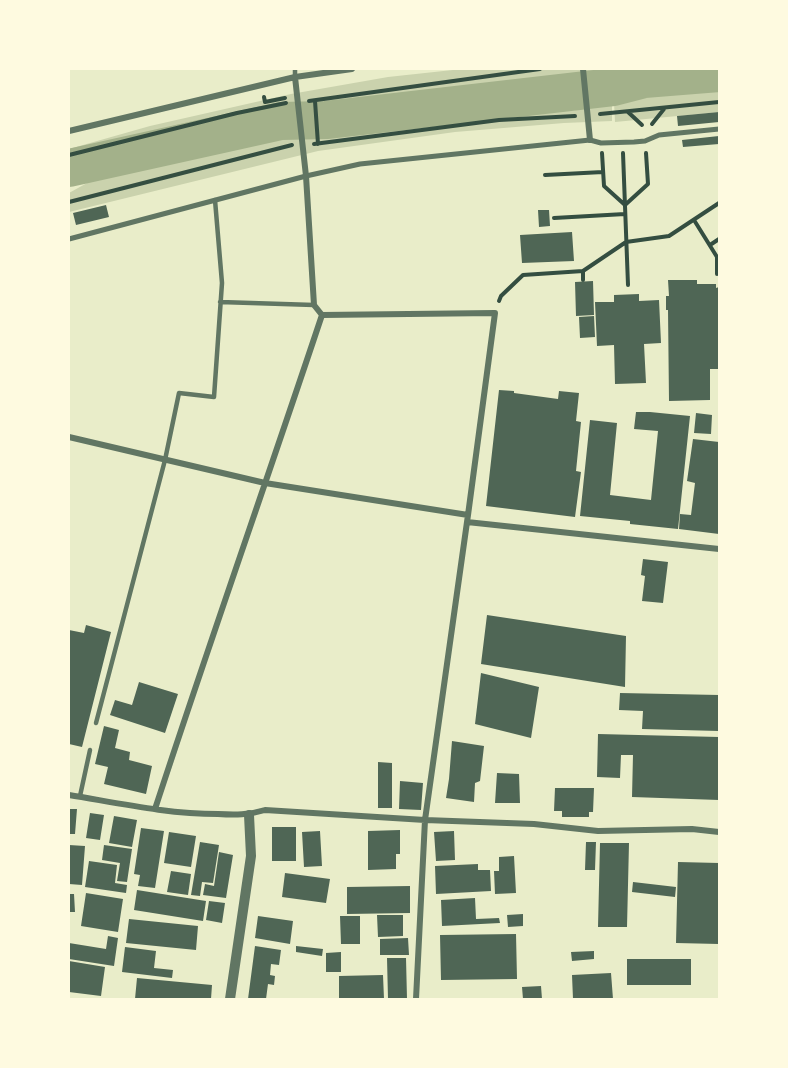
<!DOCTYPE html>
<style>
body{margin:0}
#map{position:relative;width:788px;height:1068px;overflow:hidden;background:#e9edc9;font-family:"Roboto Condensed",sans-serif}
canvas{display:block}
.frame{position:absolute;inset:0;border:70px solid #fefae0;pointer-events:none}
</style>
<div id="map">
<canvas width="788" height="1068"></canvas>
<div class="frame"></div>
</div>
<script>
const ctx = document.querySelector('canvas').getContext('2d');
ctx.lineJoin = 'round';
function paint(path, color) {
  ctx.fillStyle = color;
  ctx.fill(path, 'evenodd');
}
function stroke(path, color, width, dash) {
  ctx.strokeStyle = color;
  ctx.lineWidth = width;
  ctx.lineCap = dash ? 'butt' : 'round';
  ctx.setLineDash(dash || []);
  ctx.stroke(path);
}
paint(new Path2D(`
 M462 69H608L609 78 574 86 326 116H284L176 138 69 163V149L150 126 291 94 388 77Z
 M719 81V112L615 122 614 102 632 96 682 92 705 82Z
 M612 104V121L564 123 455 132 318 151 69 212V193L105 173 170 152 291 133 318 134 498 111H570Z`), '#cad2ad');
stroke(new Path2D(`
 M69 168 281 121 326 120 613 87 644 79 719 73`), '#a3b18a', 38);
paint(new Path2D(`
 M719 112V122L678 126 677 116Z
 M719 136V144L683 147 682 140Z
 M106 205 109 217 76 225 73 213Z
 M538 210H549L550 226 539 227Z
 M572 232 574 261 522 263 520 235Z
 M668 280H697V284H716V288L719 287V369H710V400L669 401 668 310H666V296H669Z
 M593 281 594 315 576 316 575 282Z
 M639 294V301L659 300 661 343 644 344 646 383 615 384 614 345 597 346 595 302H614V295Z
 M594 316 595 337 580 338 579 317Z
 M499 390 514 391V393L558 399 559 391 579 393 576 421 581 422 576 471 581 472 575 517 486 506Z
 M636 412H650L690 416 678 529 630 524V521L580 516 590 420 617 423 610 495 651 500 658 431 634 429Z
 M696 413 712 415 711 434 694 433Z
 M693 439 719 442V534L679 529 680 514 691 515 695 483 687 481Z
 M643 559 668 562 663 603 642 601 645 576 641 575Z
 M487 615 626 636 625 687 481 664Z
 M86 625 111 632 82 747 69 744V630L84 633Z
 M481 673 539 687 531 738 475 724Z
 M139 682 178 694 165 733 110 715 115 700 132 705Z
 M620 693 719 695V731L642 729 643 711 619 710Z
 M104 726 119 730 115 748 130 752 129 760 152 766 146 794 104 784 108 767 95 764Z
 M598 734 719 737V800L632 797 633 755H621L620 778 597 777Z
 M452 741 484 746 480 781 475 783 474 802 446 798 449 779Z
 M378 762 392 763V808H378Z
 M497 773 519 774 520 803H495Z
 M400 781 423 783 421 810 399 809Z
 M555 788H594L593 812H589V817H562V811H554Z
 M69 809H77L75 834H69Z
 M90 813 104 815 100 840 86 838Z
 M114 816 137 820 132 847 109 843Z
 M272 827H296V861H272Z
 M141 828 164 831 155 888 138 886 140 875 134 874Z
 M400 830V854H396V869L368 870V831Z
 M320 831 322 866 304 867 302 832Z
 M454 831 455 860 436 861 434 832Z
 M169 832 196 836 191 867 164 863Z
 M200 842 219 845 213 883 202 882 200 896 191 895Z
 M586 842H596L595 870H585Z
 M600 843H629L627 927H598Z
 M69 845 85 846 82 885 69 884Z
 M104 845 132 849 127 882 117 881 120 863 102 860Z
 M219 852 233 855 226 898 203 895 205 884 214 886Z
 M514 856 516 893 495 894 494 871H499V857Z
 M89 861 117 865 115 883 127 885 126 893 85 887Z
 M678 862 719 863V944L676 943Z
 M478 864V870H490L491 891 436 894 435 866Z
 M171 871 191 874 188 895 167 892Z
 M285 873 330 879 326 903 282 897Z
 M633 882 676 887 675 897 632 892Z
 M410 886V913L347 914V887Z
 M137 890 206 901 203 921 134 910Z
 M86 893 123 899 118 932 81 926Z
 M69 894H74L75 912H69Z
 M475 898 476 919 499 918 500 923 442 926 441 900Z
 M209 901 225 903 222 923 206 920Z
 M523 914V926L508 927 507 915Z
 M377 915H403V936L378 937Z
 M258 916 293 921 290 944 255 938Z
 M340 916H360V944H341Z
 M129 919 198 926 196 950 126 943Z
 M516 934 517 979 441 980 440 935Z
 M108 936 118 938 114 966 69 959V943L106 949Z
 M408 938 409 955H380V939Z
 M255 946 281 950 279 965 271 964 270 975 275 976 274 985 268 984 266 999H248Z
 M296 946 323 949 322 956 296 952Z
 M125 947 156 951 154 968 173 970 172 978 122 972Z
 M594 951V959L572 961 571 952Z
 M341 952V972H326V953Z
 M387 958H406L407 999H388Z
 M627 959H691V985H627Z
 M69 961 105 967 101 996 69 992Z
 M611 973 613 999H573L572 975Z
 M383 975 384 999H339V976Z
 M137 978 212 985 211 999H135Z
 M541 986 542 999H523L522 987Z`), '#4f6655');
stroke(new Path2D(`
 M264 97 265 102 285 98
 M309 101 540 69
 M315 101 318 144
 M628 112 642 125
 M600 114 719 102
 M652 124 664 109
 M314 144 499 120 575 116
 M602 153 604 186 625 205 648 184 646 153
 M623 153 628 285
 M69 155 237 113 286 103
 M545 175 603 172
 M69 202 292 145
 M554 218 625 214
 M694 220 717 257V274
 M710 245 719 239
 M583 271V280
 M499 301 501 296 523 275 583 271 626 242 669 236 719 203`), '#344e41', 4);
stroke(new Path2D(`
 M295 69V77
 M220 302 314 305
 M96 723 165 460 179 393 214 397 222 283 215 200
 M80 796 90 750`), '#617663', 4.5);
stroke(new Path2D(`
 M69 239 306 176 360 164 590 140 601 143 634 142 645 141 659 135 719 129`), '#617663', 5);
stroke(new Path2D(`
 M583 69 590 140
 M295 77 306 176 314 305 322 315
 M69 131 295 77 352 69
 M69 437 265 483 468 515
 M467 522 719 549
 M69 795C118 803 168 814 218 814 235 815 249 815 265 810L425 820 534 824 598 831 692 829 719 832
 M155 809C209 644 267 480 322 315L495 313 468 515 425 820 416 999`), '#617663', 6);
stroke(new Path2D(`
 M230 999 251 856 249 815`), '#617663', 10);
</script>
